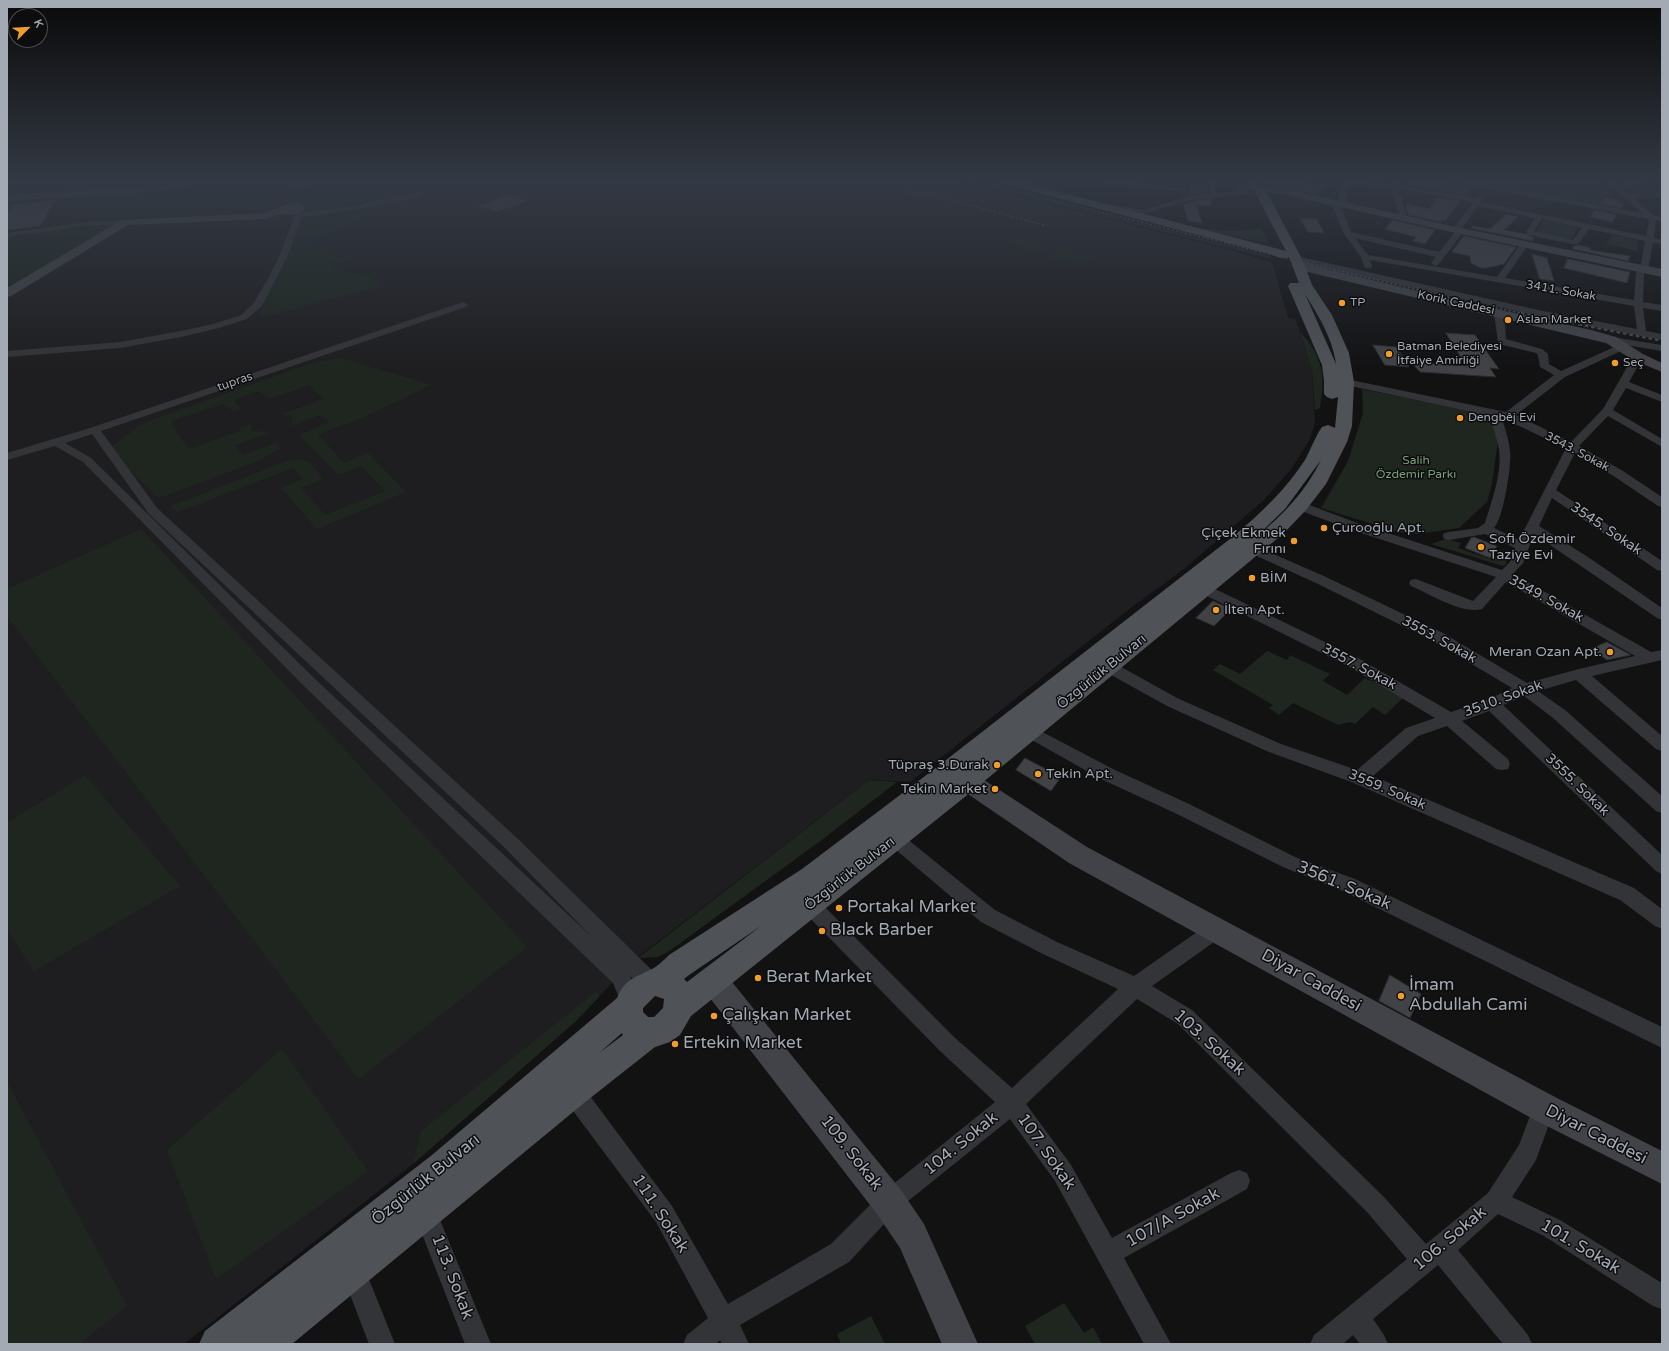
<!DOCTYPE html>
<meta charset="utf-8">
<style>
body{margin:0}
#map{position:relative;width:1669px;height:1351px;overflow:hidden;background:#121213;font-family:"Varela Round",sans-serif}
canvas{display:block}
.frame{position:absolute;inset:0;border:8px solid #a3aab4;pointer-events:none}
.north{position:absolute;left:8px;top:8px;width:40px;height:40px;box-sizing:border-box;background:#0d0d0e;border:1px solid #494c50;border-radius:50%;rotate:66deg;font-size:11px;font-weight:700;line-height:16px;text-align:center;color:#a3aab4}
.north::after{content:'';display:block;margin:auto;width:14px;height:18px;background:#f19d2c;clip-path:polygon(50% 0,100% 100%,50% 72%,0 100%)}
</style>
<div id="map">
<canvas width="1669" height="1351"></canvas>
<div class="frame"></div>
<div class="north">K</div>
</div>
<script>
const ctx = document.querySelector('canvas').getContext('2d');
ctx.lineJoin = 'round';
function paint(path, color) {
  ctx.fillStyle = color;
  ctx.fill(path, 'evenodd');
}
function stroke(path, color, width, dash) {
  ctx.strokeStyle = color;
  ctx.lineWidth = width;
  ctx.lineCap = dash ? 'butt' : 'round';
  ctx.setLineDash(dash || []);
  ctx.stroke(path);
}
function drawText(font, color, halo, rows, align = 'center') {
  ctx.font = font + ' "Varela Round",sans-serif';
  ctx.lineWidth = 3;
  ctx.setLineDash([]);
  ctx.textBaseline = 'middle';
  ctx.strokeStyle = halo;
  ctx.fillStyle = color;
  for (const [text, x, y, turn = 0] of rows) {
    ctx.save();
    ctx.translate(x, y);
    ctx.rotate((+turn || 0) * Math.PI / 180);
    ctx.textAlign = isNaN(turn) ? turn : align;
    if (halo) ctx.strokeText(text, 0, 0);
    ctx.fillText(text, 0, 0);
    ctx.restore();
  }
}
paint(new Path2D(`
 M7 181H955L1227 249 1272 263 1288 317 1296 320 1312 370 1315 423 1310 439 1292 468 1265 499 1184 569 1128 610 910 782 869 780 634 960 576 1021 413 1164 184 1344H7Z`), '#1e1e20');
paint(new Path2D(`
 M7 181H70L62 186 75 181H187L170 185 7 197V193L49 190 57 187 45 189 7 191Z
 M209 181H265L281 184 283 191 277 194 269 208 260 211 173 217H109L94 220 92 208 66 210 75 196C104 194 133 190 161 191 178 191 193 194 209 185Z
 M340 181H408L403 183 413 190 343 207 307 210 309 187 323 182Z
 M961 181H969L1271 256 1269 258Z
 M1466 181H1603L1612 190 1609 196 1602 197 1596 206Z
 M1618 181 1645 182 1660 192 1631 193Z
 M368 208C358 230 325 232 305 242L346 261 327 264 336 270 372 277 380 286 269 316H258L305 216Z
 M1544 219 1578 227 1571 240 1536 233Z
 M101 224H119L12 284H7V236Z
 M1198 228C1219 231 1239 232 1260 228L1264 232 1268 243 1192 229Z
 M1613 235 1637 240 1638 251 1606 244Z
 M1017 237 1048 245 1049 247 1043 251 1038 252 1007 243Z
 M1062 250 1089 257V259L1082 264 1053 256Z
 M1300 332C1304 335 1307 340 1310 344 1325 366 1324 382 1320 408L1315 410 1312 370Z
 M341 358 432 385 353 422 318 434 344 463 368 453 406 492 317 529 281 488 303 479 293 468 178 512 170 508 173 505 287 461C310 456 309 462 323 479L301 488 325 515 385 491 361 466 338 475 300 435 330 422 320 415 291 426 293 417 282 414 324 399 309 385 270 399 259 391 234 400 241 409 233 411 224 404 172 421 176 432 189 449 242 430 239 428 251 424V430L270 433 235 445 242 455 278 442 280 449 253 463 159 498 107 450 143 423 315 362Z
 M1362 389 1484 414 1493 422 1498 440 1492 484 1487 502 1459 528 1417 534 1398 532 1321 508 1348 461 1363 413Z
 M141 529 527 947 359 1079 7 616V589Z
 M1446 539 1461 543 1458 548 1493 560 1497 554 1507 558 1506 565 1503 566 1431 544Z
 M1267 651 1287 660 1290 655 1330 674 1323 681 1347 695 1365 678 1404 697 1385 715 1373 707 1355 724 1350 722 1338 725 1293 703 1279 715 1269 708 1273 705 1213 670 1220 664 1240 674Z
 M85 775 180 886 34 971 7 930V823Z
 M869 780 897 782 819 842 668 952 657 957 638 958Z
 M597 991 599 997 576 1021 413 1164 421 1131Z
 M282 1049 368 1171 216 1279 167 1150Z
 M7 1082 127 1306 79 1344H7Z
 M1064 1303 1084 1333 1093 1327 1102 1344H1035L1025 1326Z
 M871 1316 885 1344H841L837 1334Z`), '#1e261f');
const building = new Path2D(`
 M1265 181H1307L1305 183 1327 185 1316 194 1268 185 1265 184Z
 M1411 181H1439L1471 187 1465 195 1410 185Z
 M1189 184 1207 185 1208 192 1190 194Z
 M510 195 528 201 497 212 478 206Z
 M1604 197 1618 200 1616 202 1624 204 1621 208 1600 204Z
 M1438 198 1460 201 1445 221 1442 220 1441 222 1408 215 1406 206 1408 204 1429 209Z
 M1210 199 1211 206 1196 205 1202 223 1188 221 1183 204Z
 M56 200 40 226 7 230V212L12 205Z
 M1595 210 1617 215 1612 222 1590 217Z
 M1506 214 1518 217 1504 230 1526 234 1534 238 1533 241 1471 228 1473 226 1490 229Z
 M1300 218 1317 219 1324 233 1308 232Z
 M1393 220 1435 230 1425 244 1413 241 1416 237 1385 229Z
 M1464 236 1516 247 1504 264 1486 268H1481L1471 263 1470 256 1452 252Z
 M1579 245 1591 248 1590 250 1630 256 1628 261 1573 249 1574 246Z
 M1532 254 1547 258 1554 281 1540 279Z
 M1568 259 1630 272 1627 283 1564 268Z
 M1446 333 1475 335 1499 369 1490 368 1496 377 1420 372 1411 362 1466 366Z
 M1373 345 1397 347 1409 367 1385 365Z
 M1474 537 1497 546 1490 558 1465 548 1471 538Z
 M1213 601 1229 608 1225 612 1226 614 1214 626 1196 618Z
 M1607 642 1631 655 1607 660 1591 649Z
 M1025 758 1061 777 1051 791 1016 770Z
 M1390 975 1421 994 1410 1018 1379 1001Z`);
paint(building, '#414246');
stroke(building, '#2c2c2f', 1);
paint(new Path2D(`
 M1028 181H1036L1029 188H1023L1022 186Z
 M1100 181H1123L1181 188 1185 190 1181 192 1104 183Z
 M1207 181H1215L1217 193 1245 190 1249 192 1245 194 1191 200 1143 214 1105 208 1101 206 1105 204 1143 210 1190 196 1211 193Z
 M1343 181 1392 184 1394 181H1402L1399 185 1475 198 1481 194 1485 196 1481 202 1646 236 1649 222 1648 219 1458 183 1454 181H1470L1642 213 1606 181H1614L1629 194 1662 193V197L1634 198 1653 215 1662 217V221L1656 220 1654 238 1662 240V244L1653 243 1648 270 1644 273 1643 302 1662 305V311L1643 308 1646 331 1662 334V340L1543 317 1293 261 1292 259 1296 256 1543 311 1637 329 1634 306 1370 260 1372 266 1371 268H1365L1361 257 1344 234 1333 207 1334 205H1339V189ZM1348 184 1391 188 1400 219 1404 221 1408 219 1399 189 1472 202V204L1452 230 1455 232 1439 252 1351 232 1341 207H1346L1347 205 1346 192ZM1478 206 1535 218 1526 232 1528 235 1572 244H1578L1589 229 1645 241 1640 270 1636 273 1634 300 1505 278 1526 248 1522 246H1519L1497 277 1368 255 1355 238 1436 257 1431 263 1435 266 1438 265 1462 234 1459 232ZM1542 219 1582 228 1573 240 1534 231Z
 M418 192H421V196L354 210 302 217 287 257 262 306 247 319 219 328 181 337 120 348 7 357V351L120 342 181 331 213 324 241 315 253 304 266 282 279 257 295 215 292 211 293 209H299L301 212 354 206Z
 M126 220H129V224L86 226 7 237V233L86 222Z
 M463 302 468 305 466 307 101 431 157 508 517 838 658 976 661 983 658 990 651 992 644 990 630 976 640 1000 637 1007 630 1010 623 1007 613 983 305 687 83 462 55 446 7 460V453L90 428ZM92 434 149 514 505 848 592 937 315 679 91 458 65 443Z
 M1499 310 1504 313 1506 339 1542 349 1548 354 1549 364 1561 371 1621 344 1609 342 1607 340 1609 338 1612 337 1662 345V351L1626 345 1627 347 1625 349 1565 377 1516 415 1571 442 1603 409 1634 355H1642L1643 357 1629 382 1662 395V402L1626 388 1613 410 1662 439V447L1608 416 1579 446 1623 471 1662 497V507L1658 506 1615 477 1575 453 1556 490 1662 561V571L1657 570 1552 498 1539 526 1591 559 1662 608V620L1657 618 1534 534 1523 563 1513 574 1651 652 1662 650V660L1592 676 1662 736V751L1656 749 1576 680 1538 691 1565 710 1662 796V813L1656 811 1553 718 1524 696 1503 705 1662 855V874L1656 871 1489 711 1462 721 1508 759 1510 764 1508 769 1502 770 1496 769 1447 726 1418 736 1373 776 1634 888 1662 909V929L1655 926 1620 900 1354 783 1269 752 1167 706 1104 671 1102 667 1104 663 1109 662 1114 663 1177 698 1281 744 1357 770 1406 728 1435 718 1348 666 1199 592 1197 589 1199 586 1204 585 1209 586 1358 658 1451 712 1487 700 1512 688 1433 641 1316 583 1248 552 1246 549 1248 546 1253 545 1326 577 1443 633 1527 683 1579 669 1635 656 1506 582 1482 609C1463 615 1430 594 1411 586L1409 583 1411 580 1416 579 1473 601 1496 577 1352 530 1296 509 1294 506 1296 503H1304L1360 524 1502 570 1510 562 1515 548 1485 534 1449 540 1444 539 1443 536 1444 533 1449 532 1478 528 1485 523C1492 500 1502 474 1499 449 1497 438 1492 427 1491 416L1346 385 1341 382 1346 379 1506 412 1554 375 1540 367 1538 355 1536 353 1503 345 1498 342 1494 313ZM1502 418 1566 448 1519 540 1494 528C1503 519 1512 465 1510 451 1509 440 1505 429 1502 418Z
 M1029 725 1113 769 1189 804 1295 857 1355 879 1662 1027V1048L1343 891 1283 867 1177 814 1101 779 1023 735 1021 731 1023 727Z
 M895 832 901 834 995 910 1057 942 1134 976 1210 923 1217 920 1224 923 1226 929 1224 935 1152 986 1192 1010 1383 1196 1426 1244 1488 1193 1519 1145 1536 1100 1544 1097 1552 1100 1555 1108 1536 1160 1512 1197 1560 1220 1662 1283V1309L1653 1306 1544 1236 1498 1214 1458 1250 1528 1335 1532 1344H1503L1438 1265 1373 1319 1384 1335 1388 1344H1360L1353 1335 1343 1344H1310L1314 1335 1407 1259 1367 1212 1178 1024 1137 999 1026 1104 1071 1165 1112 1238 1231 1173 1239 1170 1247 1173 1250 1181 1247 1189 1124 1258 1171 1344H1144L1055 1181 1010 1119 897 1210 849 1262 740 1325 749 1344H722L720 1340 716 1344H683L687 1335 708 1318 656 1222 565 1100 562 1092 565 1084 573 1081 581 1084 672 1206 728 1304 831 1244 881 1194 995 1102 940 1051 803 911 801 905 803 899 810 897 817 899 954 1037 1012 1088 1118 989 1043 954 981 922 889 844 886 839 889 834Z
 M425 1199 433 1203 491 1344H465L413 1211 417 1203Z
 M353 1259 362 1262 395 1344H369L341 1271 344 1262Z`), '#333438');
paint(new Path2D(`
 M186 181H203L202 183 174 190 7 201V195L174 184Z
 M289 181H300L299 183 304 181H314L312 185 300 189 287 187 286 185Z
 M1242 184 1282 188 1456 227 1662 269V277L1456 233 1282 194 1238 189 1237 187Z
 M290 203 301 204 305 208C299 215 292 214 284 214 278 214 271 218 265 219L128 225 11 296 7 297V288L122 220 264 213Z
 M1299 262 1438 296 1591 330 1616 337 1643 354 1662 363V372L1633 360 1606 343 1295 269 1293 266 1295 263Z
 M967 772 975 774 1087 847 1555 1097 1662 1151V1184L1533 1119 1069 863 959 788 955 781 959 774Z
 M713 967 723 971 901 1190 924 1224 978 1344H942L900 1248 877 1214 703 989 699 980 703 971Z`), '#414348');
paint(new Path2D(`
 M1000 181H1018L1286 251 1259 200 1248 181H1258L1271 200 1303 261 1312 285 1332 315 1349 353 1354 382 1352 426 1347 442 1326 484 1306 510 1284 533 976 788 691 1016 680 1035 670 1042 655 1047 584 1103 292 1344H199L205 1331 432 1155 617 998C625 979 634 978 652 969 658 966 664 960 669 955L802 869 937 767 1235 535C1262 512 1286 489 1305 460 1311 449 1315 437 1322 427L1328 425 1335 428 1338 397 1332 399 1327 397 1324 394V381L1322 365 1288 286 1290 283H1299L1289 257C1282 260 1276 256 1270 254L1001 183ZM1305 294C1318 315 1333 339 1336 364ZM1321 460C1306 491 1283 515 1257 536L1285 509ZM761 926 687 982 684 979 689 975ZM655 996 664 999 663 1008 654 1017H648L643 1012V1008ZM622 1033 623 1035 599 1053Z`), '#4f5257');
stroke(new Path2D(`
 M844 181 867 187
 M861 181 927 196
 M895 181 944 198 1047 226
 M975 181 1277 256 1481 305 1526 314`), '#4a4c51', 1.5, [2.5, 2]);
stroke(new Path2D(`
 M1521 313 1662 341`), '#4a4c51', 2, [3.5, 3]);
const sky = ctx.createLinearGradient(0, 0, 0, 370);
sky.addColorStop(0, '#0a0a0a');
sky.addColorStop(0.49, '#333944');
sky.addColorStop(1, '#33394400');
ctx.fillStyle = sky;
ctx.fillRect(0, 0, 1669, 370);
for (const [x, y, r, color] of [
 [1342,303,4,"#f19d2c"],
 [1508,320,4,"#f19d2c"],
 [1389,354,4,"#f19d2c"],
 [1615,363,4,"#f19d2c"],
 [1460,418,4,"#f19d2c"],
 [1324,528,4,"#f19d2c"],
 [1294,541,4,"#f19d2c"],
 [1481,547,4,"#f19d2c"],
 [1252,578,4,"#f19d2c"],
 [1216,610,4,"#f19d2c"],
 [1610,652,4,"#f19d2c"],
 [997,765,4,"#f19d2c"],
 [1038,774,4,"#f19d2c"],
 [995,789,4,"#f19d2c"],
 [839,908,4,"#f19d2c"],
 [822,931,4,"#f19d2c"],
 [758,978,4,"#f19d2c"],
 [1401,996,4,"#f19d2c"],
 [714,1016,4,"#f19d2c"],
 [675,1044,4,"#f19d2c"]
]) {
  const dot = new Path2D();
  dot.arc(x, y, r, 0, 2 * Math.PI);
  ctx.fillStyle = color;
  ctx.fill(dot);
  stroke(dot, '#0d0d0e', 1.5);
}
drawText('12px', '#a3aab4', '#0d0d0e', [
 ["3411. Sokak",1561,291,10],
 ["Korik Caddesi",1456,303,12],
 ["tupras",235,382,-19],
 ["3543. Sokak",1577,452,28]
]);
drawText('12px', '#a3aab4', '#0d0d0e', [
 ["TP",1350,303],
 ["Aslan Market",1516,320],
 ["Batman Belediyesi",1397,347],
 ["İtfaiye Amirliği",1397,361],
 ["Seç",1623,363],
 ["Dengbêj Evi",1468,418]
], 'left');
drawText('12px', '#7b9f7a', '#0d0d0e', [
 ["Salih",1416,461],
 ["Özdemir Parkı",1416,475]
]);
drawText('14px', '#a3aab4', '#0d0d0e', [
 ["Çurooğlu Apt.",1332,528],
 ["Çiçek Ekmek",1286,533,"right"],
 ["Fırını",1286,549,"right"],
 ["Sofi Özdemir",1489,539],
 ["Taziye Evi",1489,555],
 ["BİM",1260,578],
 ["İlten Apt.",1224,610],
 ["Meran Ozan Apt.",1602,652,"right"],
 ["Tüpraş 3.Durak",989,765,"right"],
 ["Tekin Apt.",1046,774],
 ["Tekin Market",987,789,"right"]
], 'left');
drawText('14px', '#a3aab4', '#0d0d0e', [
 ["3545. Sokak",1606,529,34],
 ["3549. Sokak",1546,599,29],
 ["3553. Sokak",1439,640,29],
 ["3557. Sokak",1359,667,28],
 ["Özgürlük Bulvarı",1102,672,-39],
 ["3510. Sokak",1503,699,-20],
 ["3555. Sokak",1577,785,44],
 ["3559. Sokak",1387,790,23],
 ["Özgürlük Bulvarı",850,874,-38]
]);
drawText('17px', '#a3aab4', '#0d0d0e', [
 ["3561. Sokak",1344,886,23],
 ["Diyar Caddesi",1311,981,29],
 ["103. Sokak",1209,1043,42],
 ["Diyar Caddesi",1596,1135,27],
 ["104. Sokak",961,1144,-39],
 ["107. Sokak",1046,1152,55],
 ["109. Sokak",851,1153,52],
 ["Özgürlük Bulvarı",426,1180,-39],
 ["111. Sokak",660,1214,57],
 ["107/A Sokak",1173,1218,-29],
 ["106. Sokak",1450,1239,-40],
 ["101. Sokak",1580,1247,31],
 ["113. Sokak",452,1277,69]
]);
drawText('17px', '#a3aab4', '#0d0d0e', [
 ["Portakal Market",847,908],
 ["Black Barber",830,931],
 ["Berat Market",766,978],
 ["İmam",1409,986],
 ["Abdullah Cami",1409,1006],
 ["Çalışkan Market",722,1016],
 ["Ertekin Market",683,1044]
], 'left');
</script>
